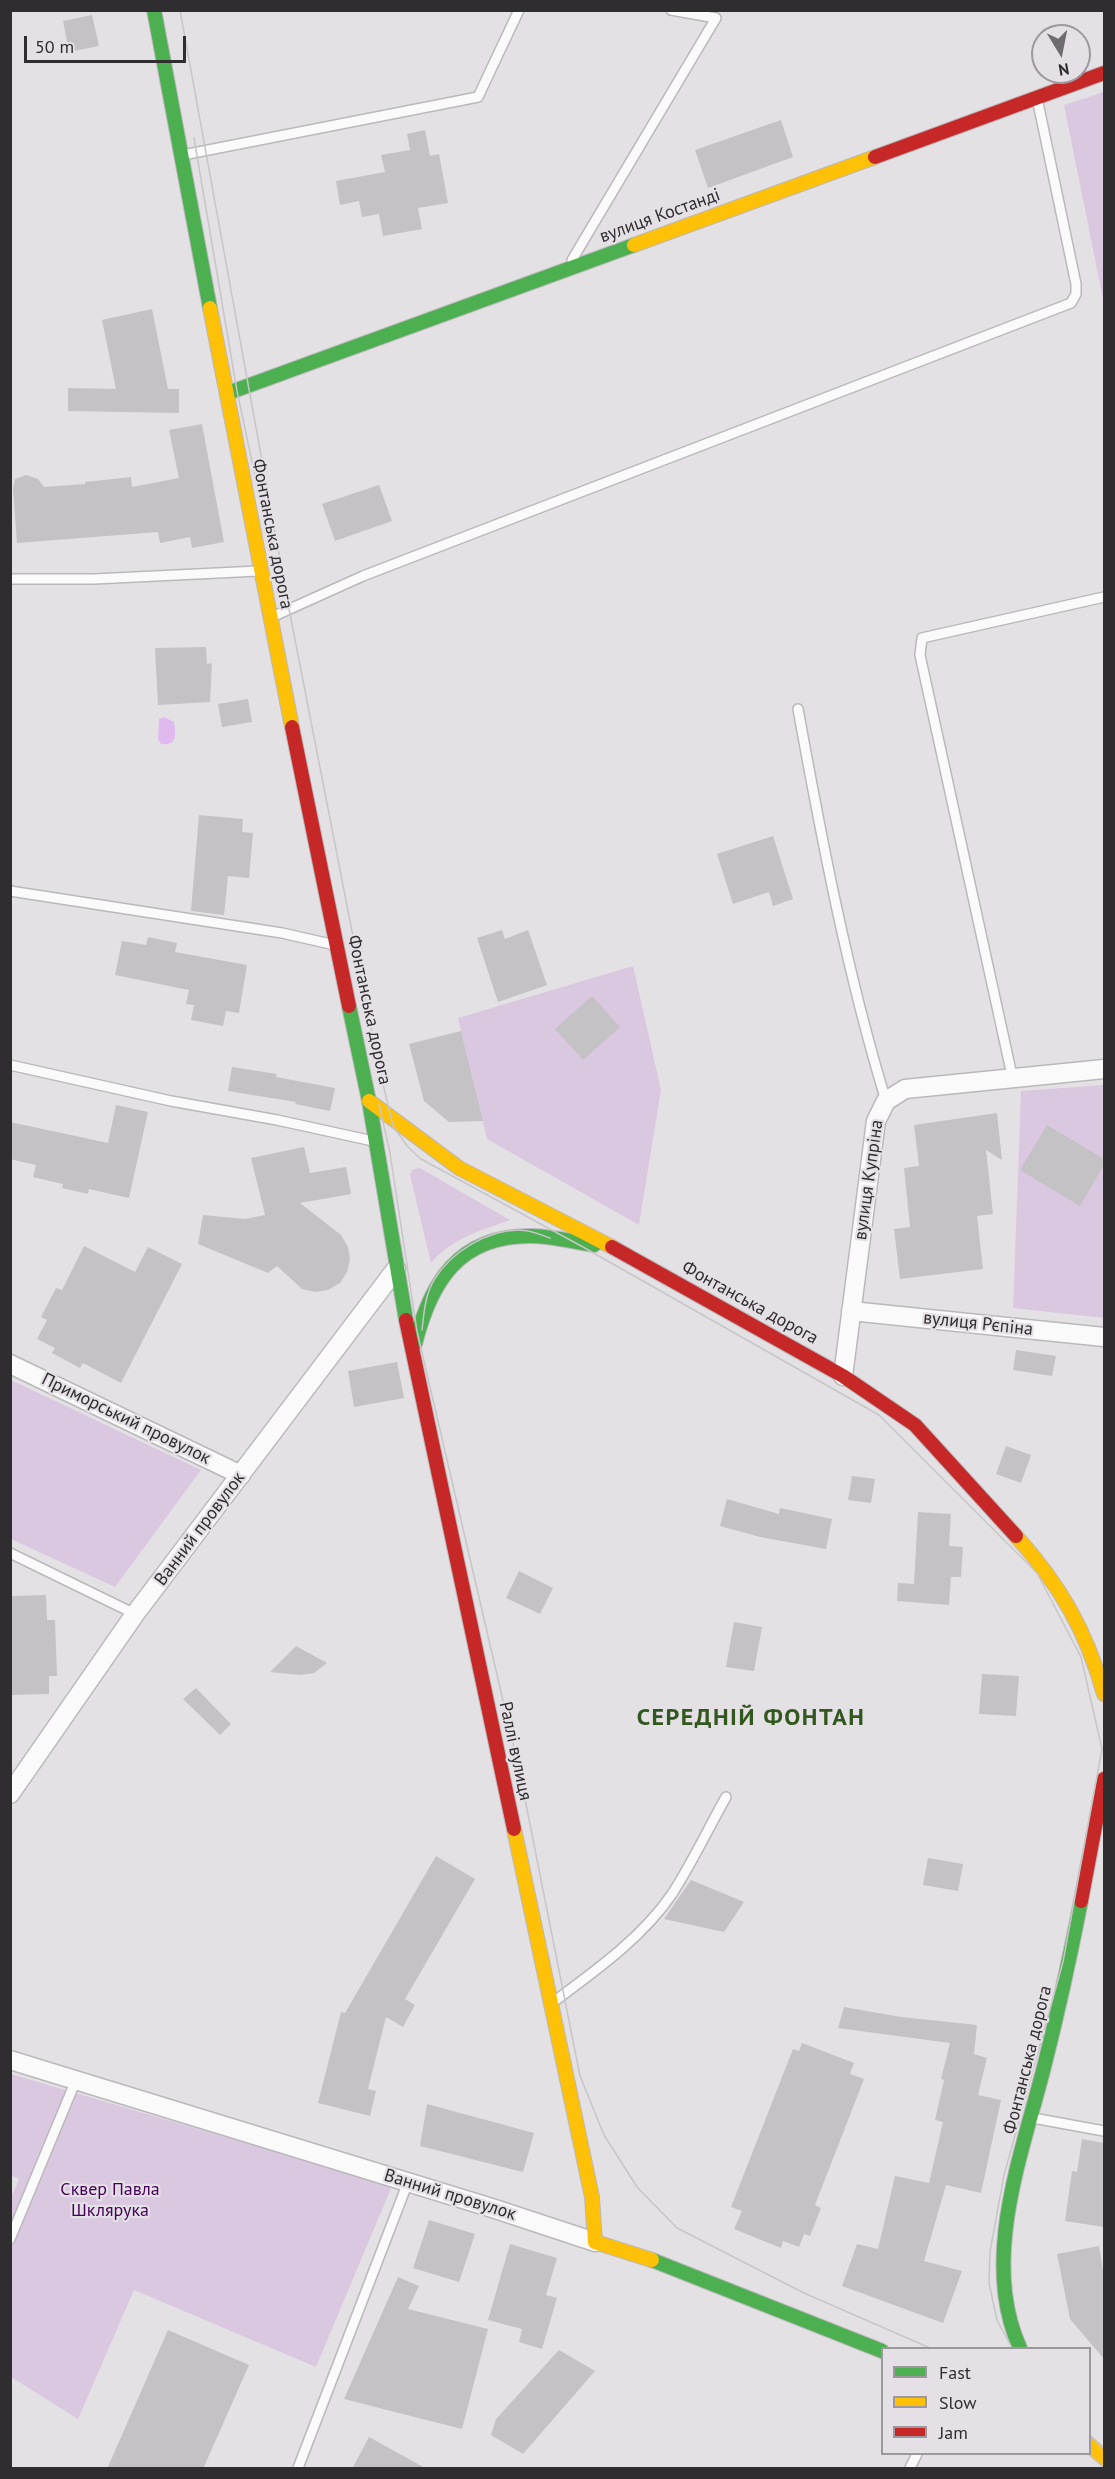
<!DOCTYPE html>
<meta charset="utf-8">
<style>
body{margin:0}
#map{position:relative;width:1115px;height:2479px;overflow:hidden;background:#e4e1e5;font-family:"PT Sans",sans-serif}
canvas{display:block}
.frame{position:absolute;inset:0;border:12px solid #2f2d2f;pointer-events:none}
.legend{position:absolute;left:881px;top:2347px;width:210px;height:108px;box-sizing:border-box;background:#e5e0e6;border:2px solid #9c989d;margin:0;padding:8px 10px;list-style:none;font-size:18px;color:#2f2d2f}
.legend li{display:flex;align-items:center;gap:12px;height:30px}
.legend b{width:30px;border:2px solid #9c989d}
.north{position:absolute;left:1031px;top:24px;width:60px;height:60px;box-sizing:border-box;background:#e5e0e6;border:2px solid #9c989d;border-radius:50%;rotate:170deg;font-size:16px;font-weight:700;line-height:24px;text-align:center;color:#2f2d2f}
.north::after{content:'';display:block;margin:auto;width:21px;height:27px;background:#6e6c6f;clip-path:polygon(50% 0,100% 100%,50% 72%,0 100%)}
.scale{position:absolute;left:24px;top:36px;width:162px;height:27px;box-sizing:border-box;border:3px solid #2f2d2f;border-top:0;padding-left:8px;font-size:18px;line-height:21px;white-space:nowrap;color:#2f2d2f;-webkit-text-stroke:4px #e5e0e6;paint-order:stroke}
</style>
<div id="map">
<canvas width="1115" height="2479"></canvas>
<div class="frame"></div>
<ul class="legend">
<li><b style="height:8px;background:#4caf50"></b>Fast</li>
<li><b style="height:8px;background:#ffc107"></b>Slow</li>
<li><b style="height:8px;background:#c62828"></b>Jam</li>
</ul>
<div class="north">N</div>
<div class="scale">50 m</div>
</div>
<script>
const ctx = document.querySelector('canvas').getContext('2d');
ctx.lineJoin = 'round';
function paint(path, color) {
  ctx.fillStyle = color;
  ctx.fill(path, 'evenodd');
}
function stroke(path, color, width, dash) {
  ctx.strokeStyle = color;
  ctx.lineWidth = width;
  ctx.lineCap = dash ? 'butt' : 'round';
  ctx.setLineDash(dash || []);
  ctx.stroke(path);
}
function drawText(font, color, halo, rows, align = 'center') {
  ctx.font = font + ' "PT Sans",sans-serif';
  ctx.lineWidth = 4.5;
  ctx.setLineDash([]);
  ctx.textBaseline = 'middle';
  ctx.strokeStyle = halo;
  ctx.fillStyle = color;
  for (const [text, x, y, turn = 0] of rows) {
    ctx.save();
    ctx.translate(x, y);
    ctx.rotate((+turn || 0) * Math.PI / 180);
    ctx.textAlign = isNaN(turn) ? turn : align;
    if (halo) ctx.strokeText(text, 0, 0);
    ctx.fillText(text, 0, 0);
    ctx.restore();
  }
}
paint(new Path2D(`
 M1104 92V304L1064 105Z
 M633 966 661 1090 639 1225 487 1139 458 1018Z
 M1104 1085V1318L1013 1308 1021 1091Z
 M420 1168 510 1220C480 1231 452 1238 431 1263L410 1175 413 1169Z
 M11 1380 201 1470 115 1587 11 1539Z
 M11 2074 392 2186 316 2367 134 2290 78 2419 11 2377 10 2200 19 2179 11 2175Z`), '#dac8e1');
paint(new Path2D(`
 M164 717 174 722C176 735 177 746 161 744L158 739 159 719Z`), '#e0baee');
paint(new Path2D(`
 M92 15 99 46 69 52 63 21Z
 M781 120 793 157 708 188 695 150Z
 M425 130 430 156 439 154 448 203 418 208 422 229 383 236 379 214 362 217 359 201 340 205 336 181 385 172 381 155 410 150 407 134Z
 M152 309 168 389H179V413L68 411V388L116 389 102 320Z
 M202 424 224 542 192 548 190 537 160 543 158 532 17 543 13 489 15 479 26 475 38 479 44 487 85 484V482L131 477 132 487 179 478 169 430Z
 M379 485 392 521 335 541 322 504Z
 M206 647 207 664 212 663 210 702 158 705 155 648Z
 M248 699 252 722 222 727 218 704Z
 M199 815 243 819 242 832 253 833 249 878 228 876 224 915 191 911Z
 M773 836 793 899 773 906 769 892 733 904 717 854Z
 M502 930 505 939 528 930 547 985 498 1002 477 938Z
 M148 937 177 943 175 952 247 965 239 1013 226 1011 223 1026 191 1020 194 1005 186 1004 189 990 115 975 122 941 146 945Z
 M592 996 620 1027 583 1060 555 1029Z
 M461 1031 483 1121 449 1122 424 1101 409 1044Z
 M232 1067 277 1074 276 1077 335 1088 330 1111 295 1104 296 1102 228 1091Z
 M116 1105 148 1112 129 1198 89 1189 88 1194 62 1188 63 1184 33 1177 36 1165 10 1159V1122L108 1143Z
 M997 1113 1002 1160 986 1150 993 1214 977 1216 983 1269 900 1279 894 1229 910 1227 904 1168 919 1166 914 1125Z
 M1047 1125 1104 1159V1165L1080 1206 1020 1170Z
 M304 1147 310 1173 346 1167 351 1194 300 1203 341 1235 348 1247 350 1259 347 1272 340 1283 328 1290 316 1292 302 1289 277 1266 268 1273 198 1244 203 1215 245 1219 265 1215 251 1158Z
 M84 1246 135 1272 148 1247 182 1264 121 1383 83 1363 80 1368 52 1353 55 1348 37 1339 47 1320 41 1317 56 1288 62 1290Z
 M1016 1350 1056 1356 1052 1376 1013 1370Z
 M397 1362 404 1398 354 1407 348 1371Z
 M1006 1446 1031 1455 1021 1483 996 1474Z
 M852 1476 875 1479 871 1503 848 1500Z
 M727 1499 779 1514 780 1508 832 1519 826 1549 760 1537 720 1526Z
 M918 1512 951 1514 949 1546 963 1547 961 1577H951L949 1605 897 1601 898 1583 914 1584Z
 M519 1571 553 1588 540 1614 506 1598Z
 M46 1595 47 1620H55L57 1676H49V1694L10 1695V1596Z
 M734 1622 762 1627 754 1671 726 1667Z
 M296 1646 327 1663 314 1673 300 1675 270 1672Z
 M982 1674 1019 1676 1016 1716 979 1714Z
 M196 1688 231 1724 220 1735 183 1699Z
 M436 1856 475 1879 405 1999 415 2005 403 2027 386 2017 368 2089 376 2091 370 2116 318 2103 341 2012 345 2013Z
 M928 1858 963 1864 958 1891 923 1885Z
 M691 1880 744 1902 724 1932 664 1919Z
 M844 2007 901 2017 977 2025 974 2054 987 2058 978 2095 1001 2100 981 2193 946 2185 924 2261 962 2271 943 2323 842 2286 857 2244 878 2249 895 2176 929 2183 943 2122 935 2120 944 2080 941 2079 950 2043 838 2028Z
 M802 2043 854 2063 850 2074 864 2079 815 2205 821 2208 810 2236 804 2234 799 2247 783 2241 781 2248 734 2229 742 2211 731 2207 793 2049 799 2051Z
 M427 2104 534 2133 523 2172 420 2146Z
 M1082 2139 1104 2143V2227L1065 2221 1072 2171 1077 2172Z
 M429 2220 475 2234 459 2282 413 2268Z
 M510 2244 557 2258 546 2295 557 2298 542 2349 519 2342 522 2329 488 2320Z
 M1099 2246 1104 2276V2359L1070 2319 1057 2254Z
 M398 2277 419 2286 408 2309 488 2329 462 2429 344 2399Z
 M168 2330 249 2365 203 2469H107Z
 M559 2350 595 2371 523 2454 491 2435 496 2419Z
 M369 2437 427 2469H352Z`), '#c4c2c5');
const lane = new Path2D(`
 M183 155 478 97 519 10
 M572 260 716 18 671 10
 M10 579H94L258 571
 M272 617 363 576 1071 303 1076 294V284L1037 98
 M798 709C822 841 847 973 886 1101
 M10 891 282 933 335 945
 M10 1065 171 1101 277 1120 373 1141
 M1013 1080 920 655 922 638 1104 597
 M10 1553 135 1614
 M552 2003C595 1971 642 1938 672 1894 692 1863 708 1829 726 1797
 M1033 2118 1104 2131
 M10 2239 76 2080
 M298 2468 408 2182
 M910 2468 917 2454`);
const street = new Path2D(`
 M851 1311 1104 1337
 M10 1364 241 1475
 M843 1376 876 1121 886 1101 905 1089 1104 1069
 M10 1794 135 1614 396 1269
 M10 2060 492 2208 595 2242`);
const fast = new Path2D(`
 M154 10 210 308
 M228 393 634 245
 M349 1006 369 1101 406 1320
 M415 1344C431 1281 459 1236 530 1236 552 1236 573 1242 594 1245
 M652 2260 882 2351
 M1020 2348C980 2261 1022 2154 1044 2067 1058 2012 1070 1957 1081 1901`);
const slow = new Path2D(`
 M634 245 875 157
 M210 308 292 727
 M369 1101 459 1168 612 1247
 M1016 1536C1060 1585 1086 1630 1104 1694
 M514 1829 592 2197 595 2242 652 2260
 M1090 2445 1104 2458`);
const jam = new Path2D(`
 M875 157 1104 73
 M292 727 349 1006
 M612 1247 843 1376 915 1425 1016 1536
 M406 1320 514 1829
 M1081 1901 1104 1779`);
stroke(lane, '#bab8bb', 12);
stroke(street, '#bab8bb', 21);
stroke(fast, '#bab8bb', 16);
stroke(slow, '#bab8bb', 16);
stroke(jam, '#bab8bb', 16);
stroke(lane, '#fbfafb', 9);
stroke(street, '#fbfafb', 18);
stroke(fast, '#4caf50', 14);
stroke(slow, '#ffc107', 14);
stroke(jam, '#c62828', 14);
stroke(new Path2D(`
 M180 10 289 609 377 1059 393 1126 408 1147 421 1159 583 1247 879 1415 1037 1573 1081 1657 1102 1749 1063 1962 1004 2175 990 2252 989 2283 997 2320 1012 2348
 M194 138 237 391 264 518
 M379 1104 390 1153 417 1331 519 1769 580 2076 604 2135 637 2187 677 2228 804 2293 930 2348
 M422 1330C424 1313 425 1295 434 1280 450 1253 486 1230 519 1230 530 1230 539 1234 550 1238
 M1090 2435 1104 2449
 M1088 2454 1104 2468`), '#c7c6c7', 1.5);
drawText('18px', '#2f2d2f', '#e5e0e6', [
 ["вулиця Костанді",660,216,-20],
 ["Фонтанська дорога",272,534,79],
 ["Фонтанська дорога",369,1010,78],
 ["вулиця Купріна",869,1180,-82],
 ["Фонтанська дорога",750,1303,29],
 ["вулиця Рєпіна",978,1324,6],
 ["Приморський провулок",126,1419,26],
 ["Ванний провулок",200,1529,-53],
 ["Раллі вулиця",515,1751,78],
 ["Фонтанська дорога",1028,2060,-76],
 ["Ванний провулок",450,2195,17]
]);
drawText('18px', '#460059', '#e5e0e6', [
 ["Сквер Павла",110,2190],
 ["Шклярука",110,2211]
]);
ctx.letterSpacing = '1.5px';
drawText('bold 24px', '#31591d', '#e5e0e6', [
 ["СЕРЕДНІЙ ФОНТАН",751,1718]
]);
ctx.letterSpacing = '0px';
</script>
